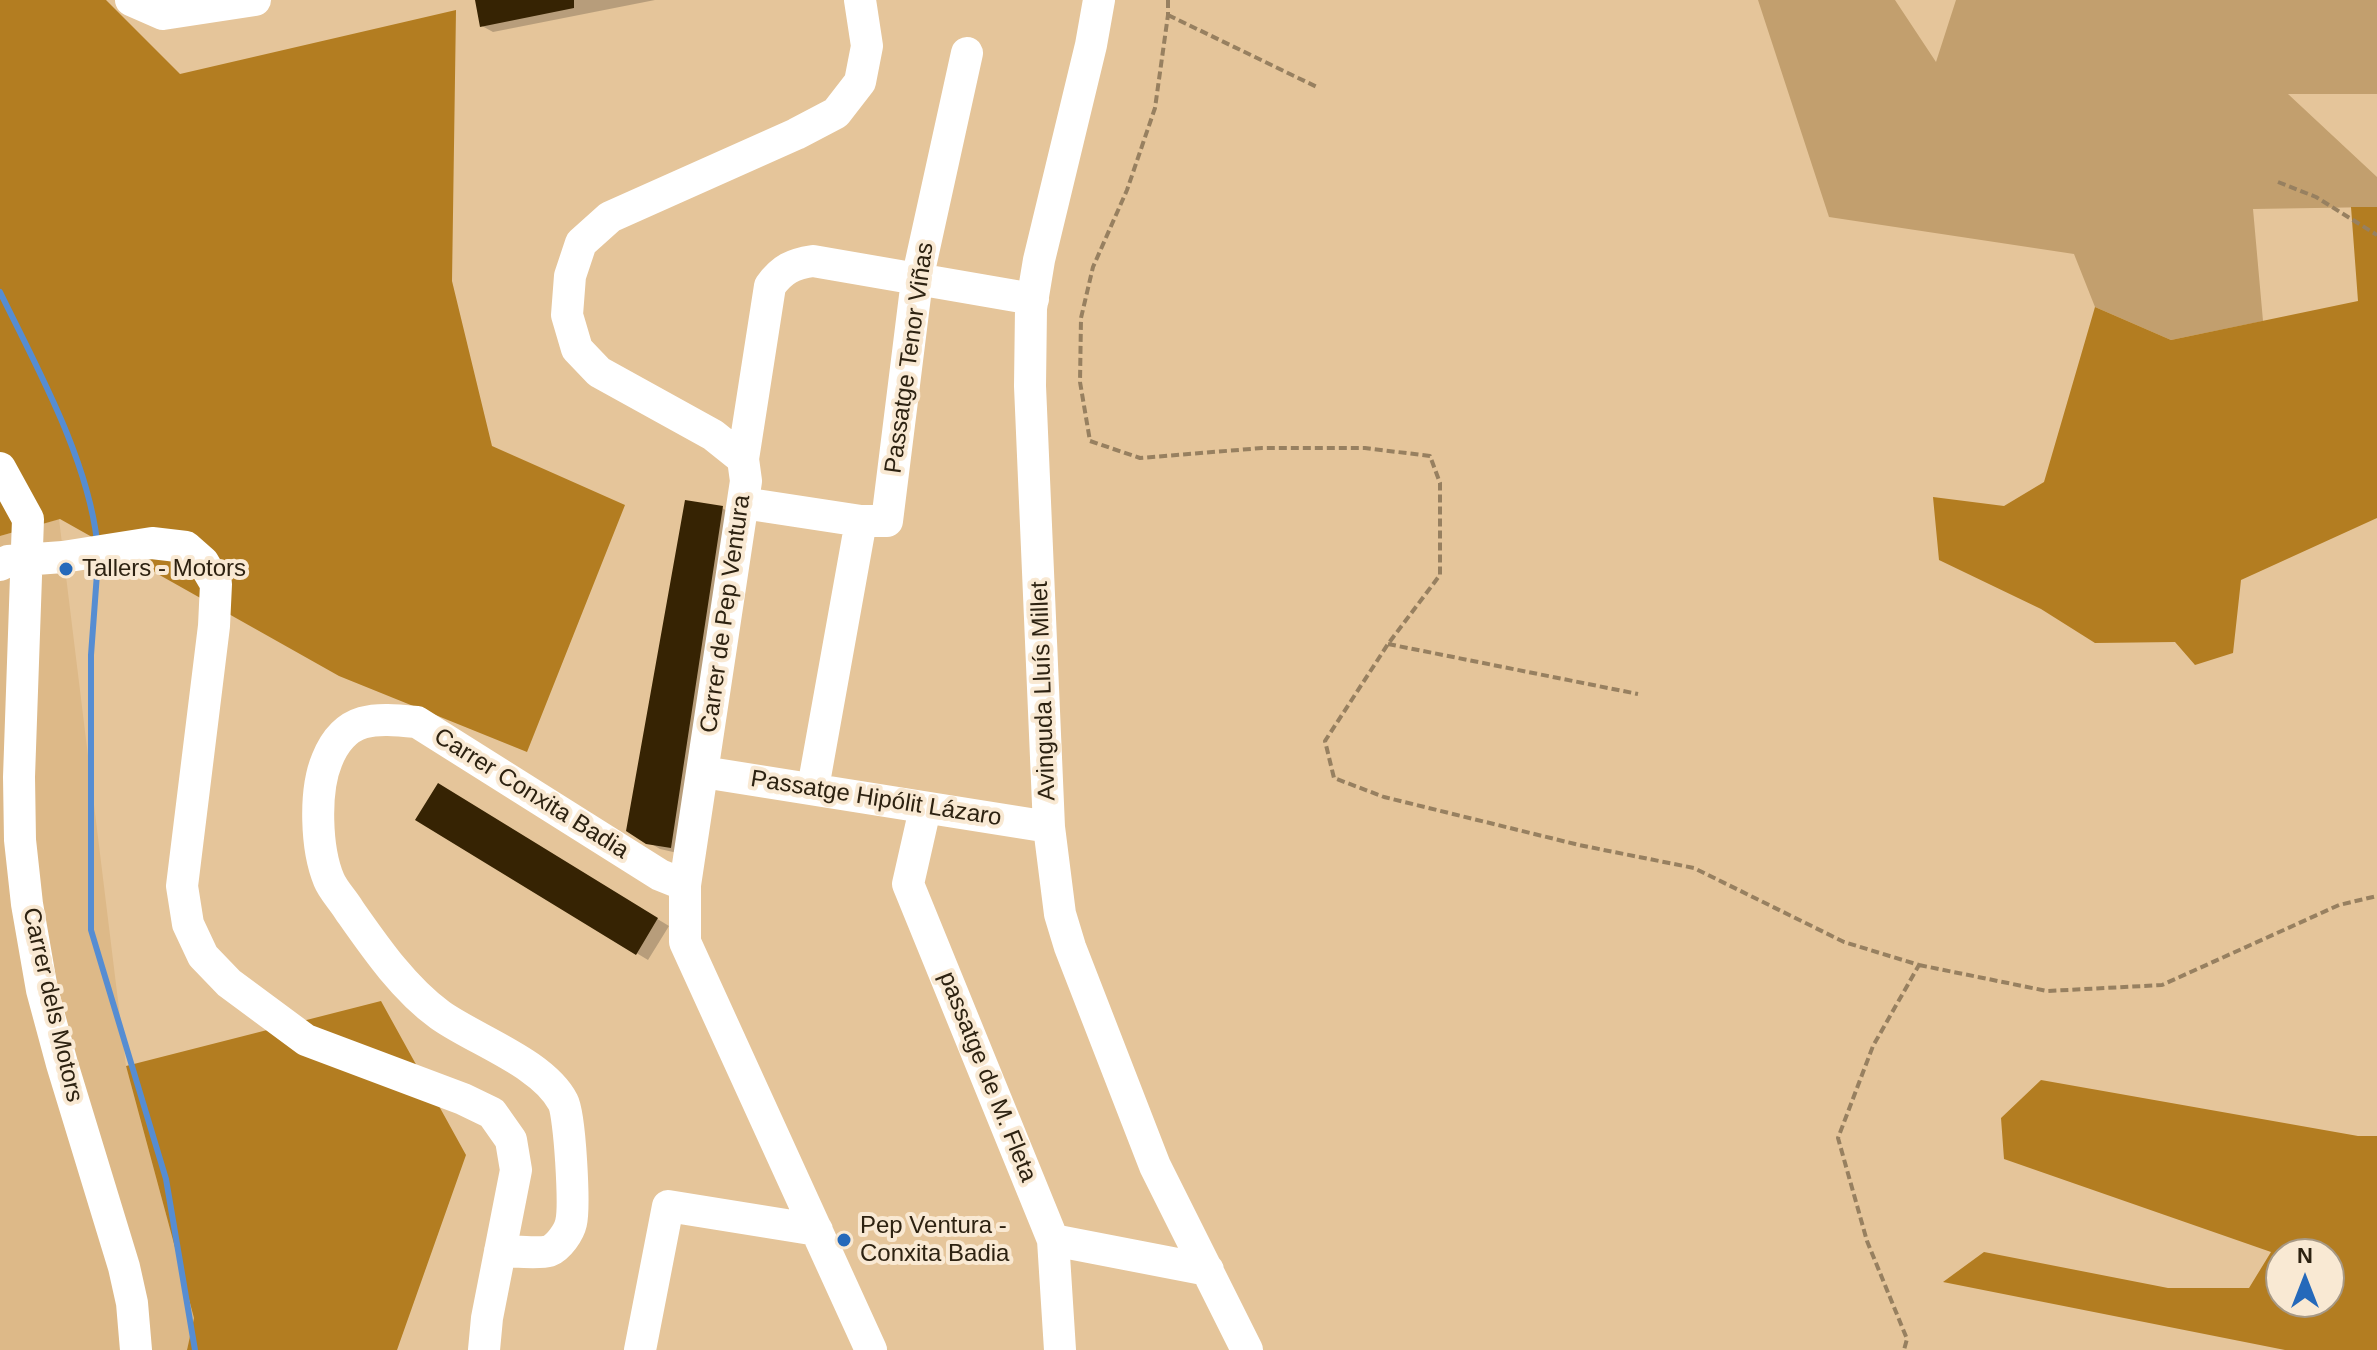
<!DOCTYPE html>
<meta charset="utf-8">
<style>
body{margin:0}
#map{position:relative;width:2377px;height:1350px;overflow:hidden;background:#e5c59a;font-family:Arial,sans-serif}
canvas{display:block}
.north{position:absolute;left:2265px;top:1238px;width:80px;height:80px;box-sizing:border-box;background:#f9e9d3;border:2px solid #a79985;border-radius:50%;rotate:0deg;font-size:22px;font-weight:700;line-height:32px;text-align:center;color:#2d2211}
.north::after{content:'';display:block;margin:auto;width:28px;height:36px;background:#2569ba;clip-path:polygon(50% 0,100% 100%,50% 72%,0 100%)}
</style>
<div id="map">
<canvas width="2377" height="1350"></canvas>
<div class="north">N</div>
</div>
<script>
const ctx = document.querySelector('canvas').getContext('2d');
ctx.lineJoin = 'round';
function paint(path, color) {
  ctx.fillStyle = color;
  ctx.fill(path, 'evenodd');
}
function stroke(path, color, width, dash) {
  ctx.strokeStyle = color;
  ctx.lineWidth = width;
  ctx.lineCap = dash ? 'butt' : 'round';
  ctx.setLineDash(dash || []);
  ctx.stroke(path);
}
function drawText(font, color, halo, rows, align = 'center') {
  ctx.font = font + ' Arial,sans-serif';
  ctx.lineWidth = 8;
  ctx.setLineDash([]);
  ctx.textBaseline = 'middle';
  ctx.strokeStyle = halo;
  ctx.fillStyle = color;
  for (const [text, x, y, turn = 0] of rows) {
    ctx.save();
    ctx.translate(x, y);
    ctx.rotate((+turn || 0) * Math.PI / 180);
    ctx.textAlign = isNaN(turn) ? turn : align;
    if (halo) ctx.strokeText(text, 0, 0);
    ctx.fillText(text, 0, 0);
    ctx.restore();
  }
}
paint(new Path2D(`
 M59 519 126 1066 194 1318 187 1350H0V536Z`), '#ddb988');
paint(new Path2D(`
 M1758 0H1895L1936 62 1956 0H2377V94H2288L2377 177V207L2253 209 2263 321 2171 340 2095 307 2074 254 1829 217Z`), '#c29f6e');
paint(new Path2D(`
 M0 0H106L180 74 456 10 452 281 492 446 625 505 527 752 339 676 60 519 0 536Z
 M2351 207H2377V518L2241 580 2233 653 2195 665 2175 642 2095 643 2041 609 1939 560 1933 497 2004 506 2044 482 2095 307 2171 340 2358 301Z
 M381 1001 466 1155 397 1350H187L194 1318 126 1066Z
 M2041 1080 2358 1136H2377V1350H2285L1943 1282 1984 1252 2168 1288H2249L2271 1252 2004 1159 2001 1118ZM2281 1254H2329V1302H2281Z`), '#b37d21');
paint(new Path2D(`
 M477 0H655L493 32 482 26Z
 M722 508 734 515 682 854 660 849 628 830Z
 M438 786 669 926 648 960 417 820Z`), '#0003');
stroke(new Path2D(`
 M0 292C37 368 87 457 97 541
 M98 560 91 655V930L166 1179 195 1350`), '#568dd2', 6);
paint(new Path2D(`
 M475 0H574V8L480 27Z
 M685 500 723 506 671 848 646 844 626 831Z
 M438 783 658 918 636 955 415 820Z`), '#362303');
stroke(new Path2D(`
 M1168 0V15L1155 108 1127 190 1093 267 1081 318 1080 382 1090 441 1140 458 1262 448H1365L1430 456 1440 483V575L1388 644 1325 741 1334 778 1384 797 1579 845 1694 868 1844 942 1919 965 1873 1046 1838 1138 1867 1241 1907 1339 1904 1350
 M1168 15 1319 88
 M2278 182 2316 197 2377 235
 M1388 644 1638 694
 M1919 965 2047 991 2162 985 2339 905 2377 896`), '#978060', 4, [8, 4]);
stroke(new Path2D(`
 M131 0 163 14 255 0
 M860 0 867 46 860 82 836 113 796 134 610 217 581 243 570 276 567 315 577 349 599 372 713 435 743 459 746 481 685 885V942L871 1350
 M1099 0 1091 45 1039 260 1031 308 1030 386 1049 827 1060 914 1070 947 1155 1166 1247 1350
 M743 459 770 286C782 269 793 264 813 261L1033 299
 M0 468 28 519 19 777 20 840 27 904 42 990 62 1064 124 1267 132 1303 136 1350
 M743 503 861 521H887L917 280 967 53
 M0 565 8 561 63 557 152 543 186 547 203 562 216 584 214 626 182 886 188 924 203 956 229 983 306 1040 463 1099 492 1113 511 1140 516 1170 487 1318 484 1350
 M703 772 1049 827
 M813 788 861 521
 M925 809 908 884 1053 1240 1060 1350
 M1053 1240 1208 1270
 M500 1251C512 1251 539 1254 549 1251 559 1247 569 1232 571 1223 575 1207 570 1115 563 1102 543 1063 475 1040 440 1015 403 988 375 947 349 910 343 900 333 890 329 880 316 849 314 791 327 760 345 715 375 718 417 722L660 875 685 885
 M640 1350 668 1206 817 1230`), '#fff', 32);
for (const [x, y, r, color] of [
 [66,569,8,"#2569ba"],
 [844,1240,8,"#2569ba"]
]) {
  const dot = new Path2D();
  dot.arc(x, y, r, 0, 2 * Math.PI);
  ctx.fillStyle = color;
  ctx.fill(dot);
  stroke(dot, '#f9e9d3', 3);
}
drawText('24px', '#2d2211', '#f9e9d3', [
 ["Passatge Tenor Viñas",910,358,-82],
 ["Carrer de Pep Ventura",726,614,-82],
 ["Avinguda Lluís Millet",1044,691,-92],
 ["Carrer Conxita Badia",531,794,32],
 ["Passatge Hipólit Lázaro",876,799,9],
 ["Carrer dels Motors",52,1005,77],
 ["passatge de M. Fleta",987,1077,68]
]);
drawText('24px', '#2d2211', '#f9e9d3', [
 ["Tallers - Motors",82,569],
 ["Pep Ventura -",860,1226],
 ["Conxita Badia",860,1254]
], 'left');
</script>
